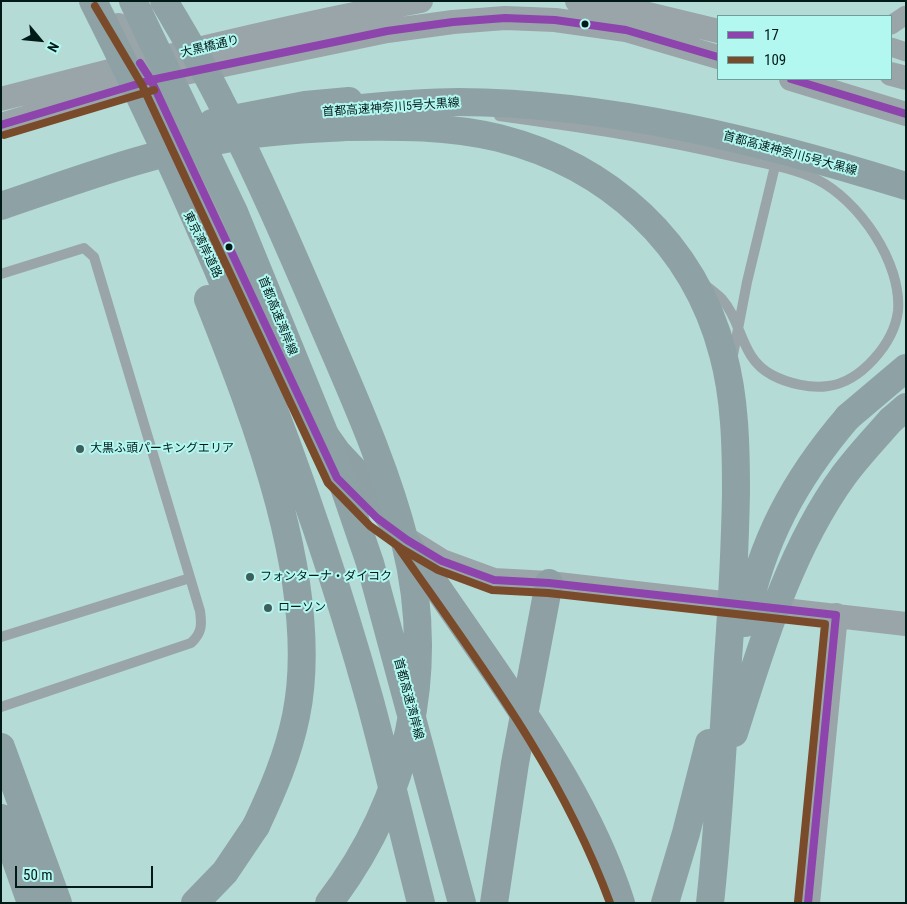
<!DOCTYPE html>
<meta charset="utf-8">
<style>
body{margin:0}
#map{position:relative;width:907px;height:904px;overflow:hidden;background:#b5dbd7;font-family:"Roboto Condensed",sans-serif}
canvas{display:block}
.frame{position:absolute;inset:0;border:2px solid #001a18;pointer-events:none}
.legend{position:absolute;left:717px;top:15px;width:175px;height:65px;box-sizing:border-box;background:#b3f7f1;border:1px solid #6b9f9a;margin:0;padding:6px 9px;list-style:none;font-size:15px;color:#001a18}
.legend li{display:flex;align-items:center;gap:10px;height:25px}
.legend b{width:25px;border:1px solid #6b9f9a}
.north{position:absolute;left:15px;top:15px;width:50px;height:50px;-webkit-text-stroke:4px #b3f7f1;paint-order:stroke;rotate:118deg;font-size:14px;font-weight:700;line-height:20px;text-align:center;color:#001a18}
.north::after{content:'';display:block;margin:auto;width:18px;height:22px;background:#001a18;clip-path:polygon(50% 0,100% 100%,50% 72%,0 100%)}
.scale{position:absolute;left:15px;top:866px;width:138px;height:22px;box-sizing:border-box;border:2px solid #001a18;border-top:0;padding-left:6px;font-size:15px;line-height:18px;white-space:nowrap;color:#001a18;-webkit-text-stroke:4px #b3f7f1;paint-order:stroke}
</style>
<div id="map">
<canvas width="907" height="904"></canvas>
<div class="frame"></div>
<ul class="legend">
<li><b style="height:6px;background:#8e44ad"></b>17</li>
<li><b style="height:6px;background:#7a4b2a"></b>109</li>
</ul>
<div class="north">N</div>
<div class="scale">50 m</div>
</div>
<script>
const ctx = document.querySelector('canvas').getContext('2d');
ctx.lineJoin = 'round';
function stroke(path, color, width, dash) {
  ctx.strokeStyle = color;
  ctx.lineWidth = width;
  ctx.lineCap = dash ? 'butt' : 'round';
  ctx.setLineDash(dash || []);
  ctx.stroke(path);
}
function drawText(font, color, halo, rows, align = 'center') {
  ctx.font = font + ' "Roboto Condensed","Noto Sans JP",sans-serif';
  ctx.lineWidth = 4;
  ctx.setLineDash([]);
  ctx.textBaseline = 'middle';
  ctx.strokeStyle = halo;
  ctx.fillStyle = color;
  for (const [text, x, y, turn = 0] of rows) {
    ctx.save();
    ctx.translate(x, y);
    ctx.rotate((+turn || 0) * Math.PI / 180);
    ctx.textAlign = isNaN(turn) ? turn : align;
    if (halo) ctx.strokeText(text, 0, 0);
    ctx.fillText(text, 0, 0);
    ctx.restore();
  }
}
stroke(new Path2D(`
 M499 116C578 127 657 138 735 157 761 163 791 167 816 179 859 200 902 263 898 311 894 343 861 382 828 386 811 389 787 383 772 375 740 358 743 323 722 299 717 294 710 289 704 284
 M1 274 84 248 94 257 200 611C202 625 202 633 191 643L1 707
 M733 355 747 282 775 166
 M1 637 190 578`), '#9aa5a9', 10);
stroke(new Path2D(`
 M891 25 906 15
 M891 47 906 52`), '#9aa5a9', 19);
stroke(new Path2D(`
 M577 1 611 5 718 31
 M118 25 151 80 246 283
 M891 74 906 78
 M791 79 906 114
 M1 99C140 63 279 27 421 1
 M1 125 151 80 387 31 453 22 505 18 555 20 626 30 718 57
 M405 538 442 561 494 580 549 583 906 624
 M808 903 836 615`), '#9aa5a9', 24);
stroke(new Path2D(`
 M494 903 515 763 549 583`), '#8ea0a3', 28);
stroke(new Path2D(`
 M848 417 906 368
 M891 420 906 407
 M1 747 58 903
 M1 818 31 903
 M195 903 225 872 256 826`), '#8ea2a5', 28);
stroke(new Path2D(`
 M225 266 269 335
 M246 323 337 452 365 482C405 541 445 599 486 658 539 735 592 813 621 903`), '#8ea0a3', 28);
stroke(new Path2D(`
 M93 1C205 223 303 461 370 701 388 768 404 836 421 903
 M133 1 234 212 332 452 370 563 462 903
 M164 1C184 35 205 69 222 104 258 174 289 246 320 318 351 391 385 464 405 542 437 670 409 798 329 903
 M330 111C372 107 415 102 458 102 611 103 761 141 906 186
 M212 123 305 105 349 101
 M1 206C80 179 159 150 242 136 276 130 311 129 346 127 397 126 449 126 499 138 609 166 694 243 723 354 735 398 736 446 736 492 735 548 732 604 728 659 723 740 719 822 710 903
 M208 299C255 417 322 588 296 716 288 755 273 790 256 826
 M745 623C761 542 794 480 848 417
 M734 733C762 645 789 551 844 475 858 456 875 438 891 420
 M665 903 686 833 709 743`), '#8ea2a5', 28);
stroke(new Path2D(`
 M140 63 151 80 337 478 377 518 407 540 442 561 494 580 549 583 836 615 808 903
 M791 79 906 114
 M1 125 151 80 387 31 453 22 505 18 555 20 626 30 718 57`), '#8e44ad', 8);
stroke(new Path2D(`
 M95 6 142 85 328 483 370 526 402 549 438 570 492 590 548 593 825 624 798 902
 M4 135 154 90
 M398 547C479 663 560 768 610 903`), '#7a4b2a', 8);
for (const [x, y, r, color] of [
 [585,24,4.5,"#001a18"],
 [229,247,4.5,"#001a18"],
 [80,449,5,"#3f5e5b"],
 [250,577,5,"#3f5e5b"],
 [268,608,5,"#3f5e5b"]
]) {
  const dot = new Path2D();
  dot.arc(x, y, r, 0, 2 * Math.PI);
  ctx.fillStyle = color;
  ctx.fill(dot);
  stroke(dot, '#b3f7f1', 2);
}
drawText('12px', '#001a18', '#b3f7f1', [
 ["大黒橋通り",210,47,-13],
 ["首都高速神奈川5号大黒線",391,108,-4],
 ["首都高速神奈川5号大黒線",790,154,15],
 ["東京湾岸道路",202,245,64],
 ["首都高速湾岸線",277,316,68],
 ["首都高速湾岸線",408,699,75]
]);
drawText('12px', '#001a18', '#b3f7f1', [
 ["大黒ふ頭パーキングエリア",90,449],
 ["フォンターナ・ダイコク",260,577],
 ["ローソン",278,608]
], 'left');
</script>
